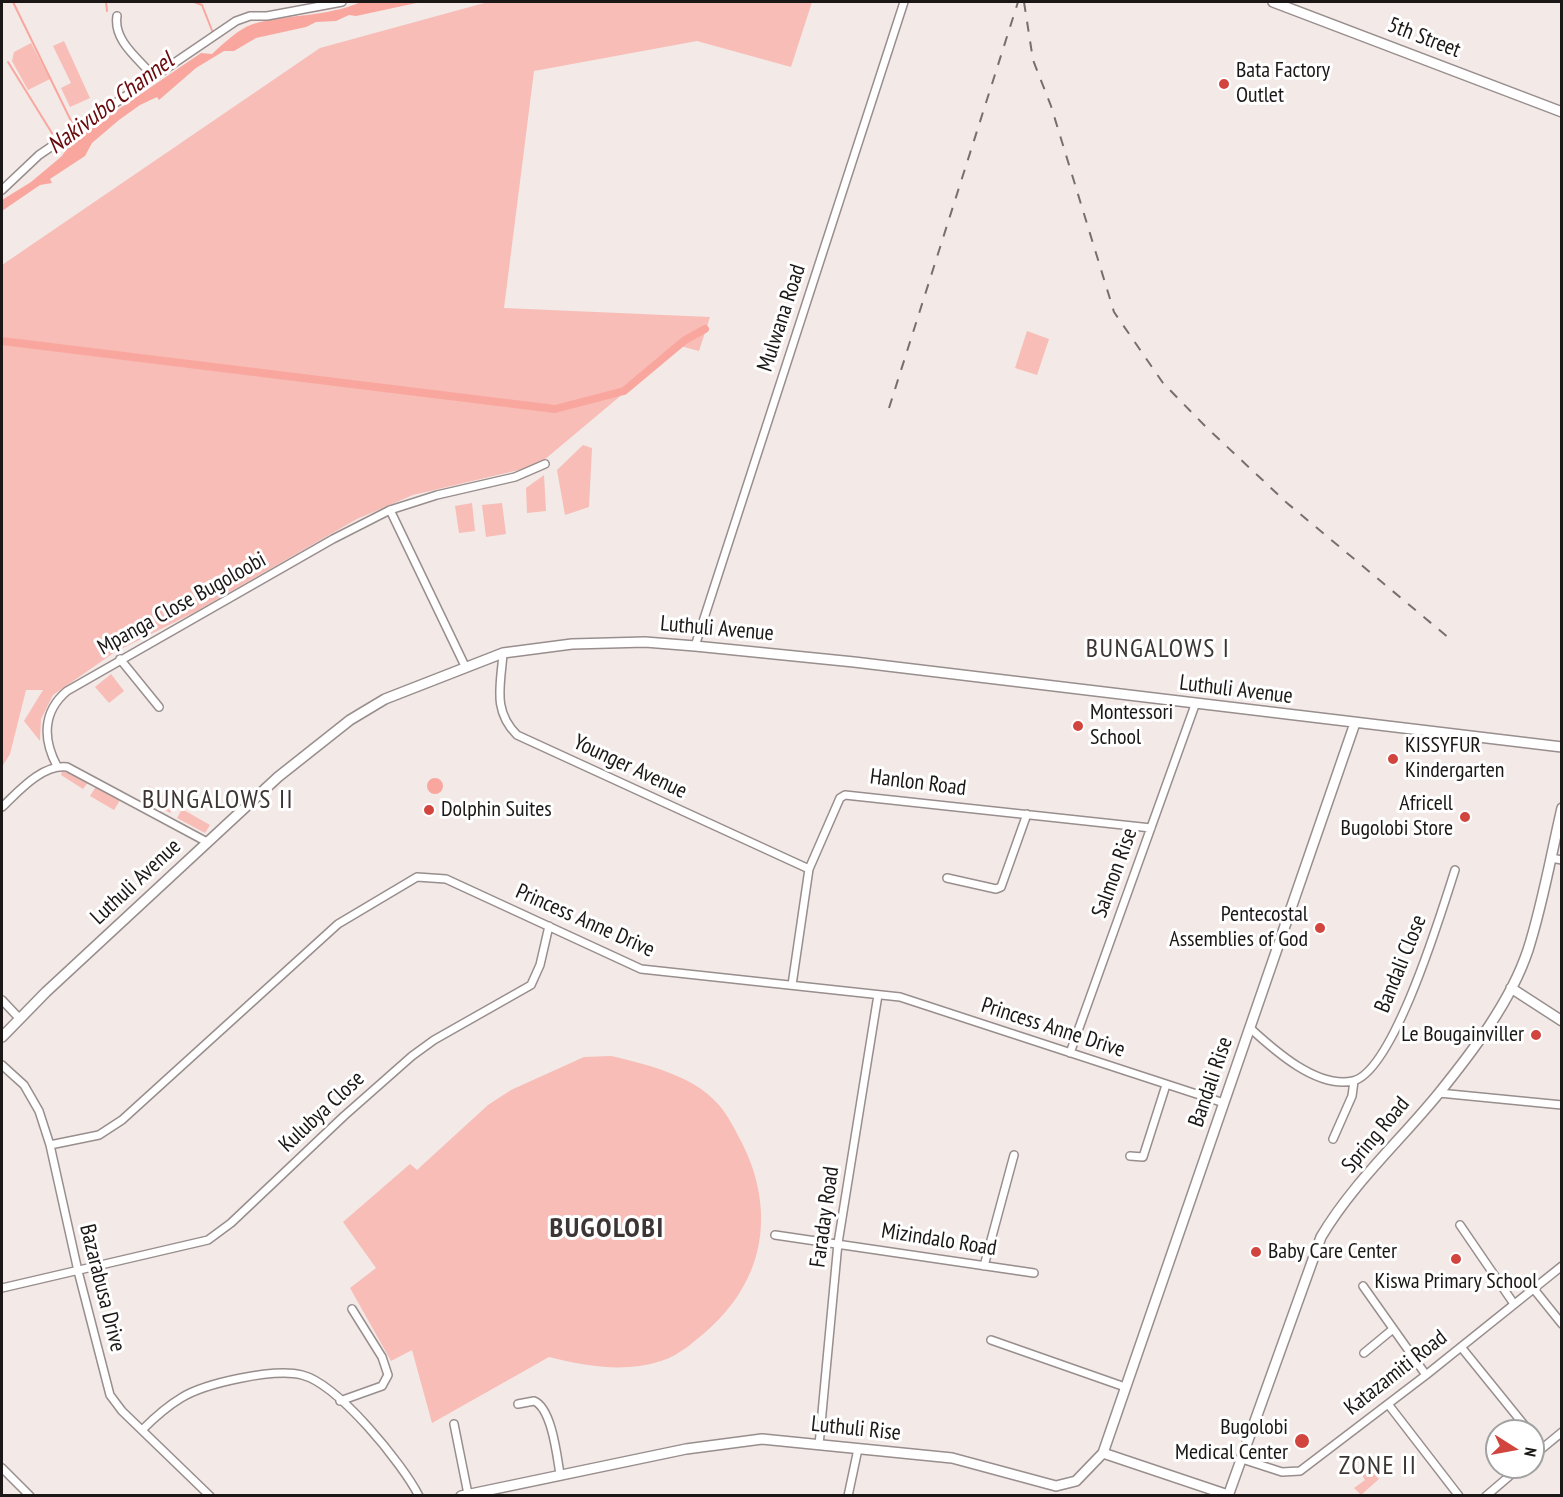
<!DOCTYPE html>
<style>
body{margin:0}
#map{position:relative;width:1563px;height:1497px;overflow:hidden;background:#f3e9e7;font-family:"PT Sans Narrow",sans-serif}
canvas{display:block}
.frame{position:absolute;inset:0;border:3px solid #1a1716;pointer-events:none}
.north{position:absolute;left:1485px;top:1419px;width:60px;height:60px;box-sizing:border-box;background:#fff;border:2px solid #a3a2a2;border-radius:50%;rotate:101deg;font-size:16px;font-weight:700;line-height:24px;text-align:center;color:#1a1716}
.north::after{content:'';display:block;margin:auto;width:21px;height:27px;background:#d2443e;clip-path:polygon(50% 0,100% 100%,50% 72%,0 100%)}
</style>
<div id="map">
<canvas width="1563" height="1497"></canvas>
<div class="frame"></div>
<div class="north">N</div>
</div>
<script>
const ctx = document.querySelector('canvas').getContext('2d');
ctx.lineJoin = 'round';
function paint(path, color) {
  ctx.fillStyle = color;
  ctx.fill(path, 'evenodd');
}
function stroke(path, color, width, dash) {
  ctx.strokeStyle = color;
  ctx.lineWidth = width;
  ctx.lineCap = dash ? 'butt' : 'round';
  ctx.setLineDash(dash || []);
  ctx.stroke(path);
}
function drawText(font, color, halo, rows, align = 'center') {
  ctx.font = font + ' "PT Sans Narrow",sans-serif';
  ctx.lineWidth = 6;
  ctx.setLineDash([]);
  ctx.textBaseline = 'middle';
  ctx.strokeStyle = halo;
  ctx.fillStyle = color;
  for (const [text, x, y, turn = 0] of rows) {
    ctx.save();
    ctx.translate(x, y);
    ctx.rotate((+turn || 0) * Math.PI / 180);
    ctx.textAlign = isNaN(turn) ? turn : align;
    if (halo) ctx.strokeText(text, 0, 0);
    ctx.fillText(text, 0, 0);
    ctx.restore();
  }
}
paint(new Path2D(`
 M488 2H812L791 67 697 41 534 71 504 308 710 317 699 351 680 346 544 460 523 469 413 495 357 519 195 612 115 652 53 695 41 719 40 741 24 721 43 690H26L10 754 2 767V265L320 48ZM264 558 191 598 227 576Z
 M64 41 90 98 70 107 61 88 71 83 53 46Z
 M31 43 50 79 28 90 12 61 14 52Z
 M1027 331 1049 339 1037 375 1015 368Z
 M583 445 592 448 589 507 565 515 557 470Z
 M544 475 546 511 527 513 526 488Z
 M472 503 475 531 459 533 455 506Z
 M502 503 506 534 486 537 482 505Z
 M111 674 124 691 109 703 95 687Z
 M62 771 90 780 83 789 61 775Z
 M97 785 120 800 114 810 90 796Z
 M149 786 176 803 170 813 143 796Z
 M182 809 210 825 205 833 177 818Z
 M611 1056C646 1064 694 1076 718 1104 728 1115 735 1130 742 1143 775 1209 766 1277 710 1328 695 1341 680 1355 661 1361 624 1373 585 1366 549 1357L432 1423 412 1350 391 1361 350 1288 376 1268 343 1222 410 1164 417 1170 488 1105 511 1090 584 1057Z
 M1369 1467 1379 1479 1361 1495 1354 1488 1365 1480 1361 1473Z`), '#f7bdb6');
paint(new Path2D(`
 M361 2H421L356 16 349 15 336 21 316 22 306 27 256 38 234 51H224L196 68 159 100 157 97 140 105 119 120 92 143 85 156 50 179 52 183 40 185 2 211V200L31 182 62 156 75 136 98 126 110 115 201 53 212 54C223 44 238 29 253 24 287 14 328 17 361 2Z
 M427 786a8 8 0 1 1 16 0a8 8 0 1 1-16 0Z`), '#f9a79e');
stroke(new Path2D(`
 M13 2 74 127
 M106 2 107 11
 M194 2 202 5 213 33
 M8 62 55 138`), '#f9a79e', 2);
stroke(new Path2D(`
 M2 341 555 409 624 391 685 340 705 329`), '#f9a79e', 8);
const street = new Path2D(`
 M117 16C113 41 139 59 154 77
 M2 190 39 155 236 21 250 16H267L342 2
 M390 510 465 666
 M695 646 904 2
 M503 653C501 685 492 710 517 735L809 869
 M120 659 159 707
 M57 766C43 740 42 712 67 691L333 539 390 510 437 495 515 477 545 464
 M2 807C18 792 42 764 67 767L207 842
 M1551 858 1562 860
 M947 878 996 889 1001 887 1027 814
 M792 985 809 869 840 798 845 795 1151 828
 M2 1000 19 1018
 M1250 1028C1274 1050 1317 1089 1353 1081 1394 1071 1442 910 1455 870
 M1070 1053 1195 705
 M2 1065 24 1085 39 1111 50 1145 78 1271 110 1395 122 1411 210 1496
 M1439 1093 1562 1105
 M1333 1139 1352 1096 1354 1081
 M50 1145 99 1135 122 1120 338 924 417 877 446 879 641 969 900 997 1224 1103
 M1130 1156 1143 1157 1166 1085
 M1460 1225 1514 1304
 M775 1235 1034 1273
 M984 1266 1014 1155
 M1363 1286 1426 1375
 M2 1288 208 1240 231 1223 344 1116 412 1056 434 1040 531 985 540 965 549 926
 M1533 1288 1562 1324
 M991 1340 1125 1387
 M1461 1347 1529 1431
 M1364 1353 1393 1329
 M340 1401 382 1386 388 1375 382 1357 352 1309
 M518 1404 534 1401C552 1408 557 1457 560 1474
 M1388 1404 1459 1496
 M454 1424 468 1494
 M142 1430C154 1418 166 1407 181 1398 205 1383 274 1368 302 1375 338 1384 402 1463 419 1496
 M1533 1436 1542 1448
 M819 1445 838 1243 878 995
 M1533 1456 1562 1432
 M1242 1459 1282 1472 1300 1471 1426 1375 1562 1266
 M2 1468 30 1496
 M848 1496 858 1449
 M1486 1496 1520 1467`);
const secondary = new Path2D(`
 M1273 2 1562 112
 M1511 988 1562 1021
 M2 1037 46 992 278 777 350 720 385 699 503 653 572 644 645 642 695 646 854 662 1562 747
 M1103 1453 1355 723
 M461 1496 686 1449 762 1439 952 1458 1056 1486 1076 1481 1103 1453 1228 1495
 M1228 1496 1321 1237C1353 1183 1400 1141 1439 1093 1473 1051 1511 1001 1528 950 1543 903 1551 855 1562 808`);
stroke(street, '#988e8d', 10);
stroke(secondary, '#988e8d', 12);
stroke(street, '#fff', 7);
stroke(secondary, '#fff', 9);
stroke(new Path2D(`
 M1024 2 1033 60 1051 106 1114 312 1163 383 1206 427 1287 503 1449 638
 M889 408 1018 2`), '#756f6e', 2, [10, 10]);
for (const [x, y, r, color] of [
 [1224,84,6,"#d2443e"],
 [1078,726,6,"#d2443e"],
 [1393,759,6,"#d2443e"],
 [429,810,6,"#d2443e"],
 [1465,817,6,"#d2443e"],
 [1320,928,6,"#d2443e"],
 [1536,1035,6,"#d2443e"],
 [1256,1252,6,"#d2443e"],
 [1456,1259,6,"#d2443e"],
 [1302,1441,8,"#d2443e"]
]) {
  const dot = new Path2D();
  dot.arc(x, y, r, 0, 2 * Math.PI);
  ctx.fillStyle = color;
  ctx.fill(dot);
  stroke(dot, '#fff', 2);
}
drawText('22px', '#1a1716', '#fff', [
 ["5th Street",1424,38,21],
 ["Mulwana Road",782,318,-72],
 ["Mpanga Close Bugoloobi",182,604,-29],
 ["Luthuli Avenue",717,629,5],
 ["Luthuli Avenue",1236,690,7],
 ["Younger Avenue",630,767,25],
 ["Hanlon Road",918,783,7],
 ["Salmon Rise",1115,873,-70],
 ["Luthuli Avenue",136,882,-43],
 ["Princess Anne Drive",585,921,24],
 ["Bandali Close",1401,964,-68],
 ["Princess Anne Drive",1053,1028,18],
 ["Bandali Rise",1211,1082,-71],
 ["Kulubya Close",322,1112,-43],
 ["Spring Road",1376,1135,-50],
 ["Faraday Road",825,1217,-82],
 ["Mizindalo Road",939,1240,9],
 ["Bazarabusa Drive",102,1288,76],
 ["Katazamiti Road",1396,1373,-38],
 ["Luthuli Rise",856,1429,6]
]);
drawText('22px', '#1a1716', '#fff', [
 ["Bata Factory",1236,71],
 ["Outlet",1236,96],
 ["Montessori",1090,713],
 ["School",1090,738],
 ["KISSYFUR",1405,746],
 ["Kindergarten",1405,771],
 ["Africell",1453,804,"right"],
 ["Bugolobi Store",1453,829,"right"],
 ["Dolphin Suites",441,810],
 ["Pentecostal",1308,915,"right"],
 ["Assemblies of God",1308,940,"right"],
 ["Le Bougainviller",1524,1035,"right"],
 ["Baby Care Center",1268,1252],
 ["Kiswa Primary School",1456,1282,"center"],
 ["Bugolobi",1288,1428,"right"],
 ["Medical Center",1288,1453,"right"]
], 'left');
drawText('italic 24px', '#6a090c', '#fff', [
 ["Nakivubo Channel",111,104,-37]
]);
ctx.letterSpacing = '1.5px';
drawText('26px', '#3d3534', '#fff', [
 ["BUNGALOWS I",1158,650],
 ["BUNGALOWS II",218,801],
 ["ZONE II",1378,1467]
]);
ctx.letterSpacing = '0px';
ctx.letterSpacing = '1.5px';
drawText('bold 28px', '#3d3534', '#fff', [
 ["BUGOLOBI",607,1229]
]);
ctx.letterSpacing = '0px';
</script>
